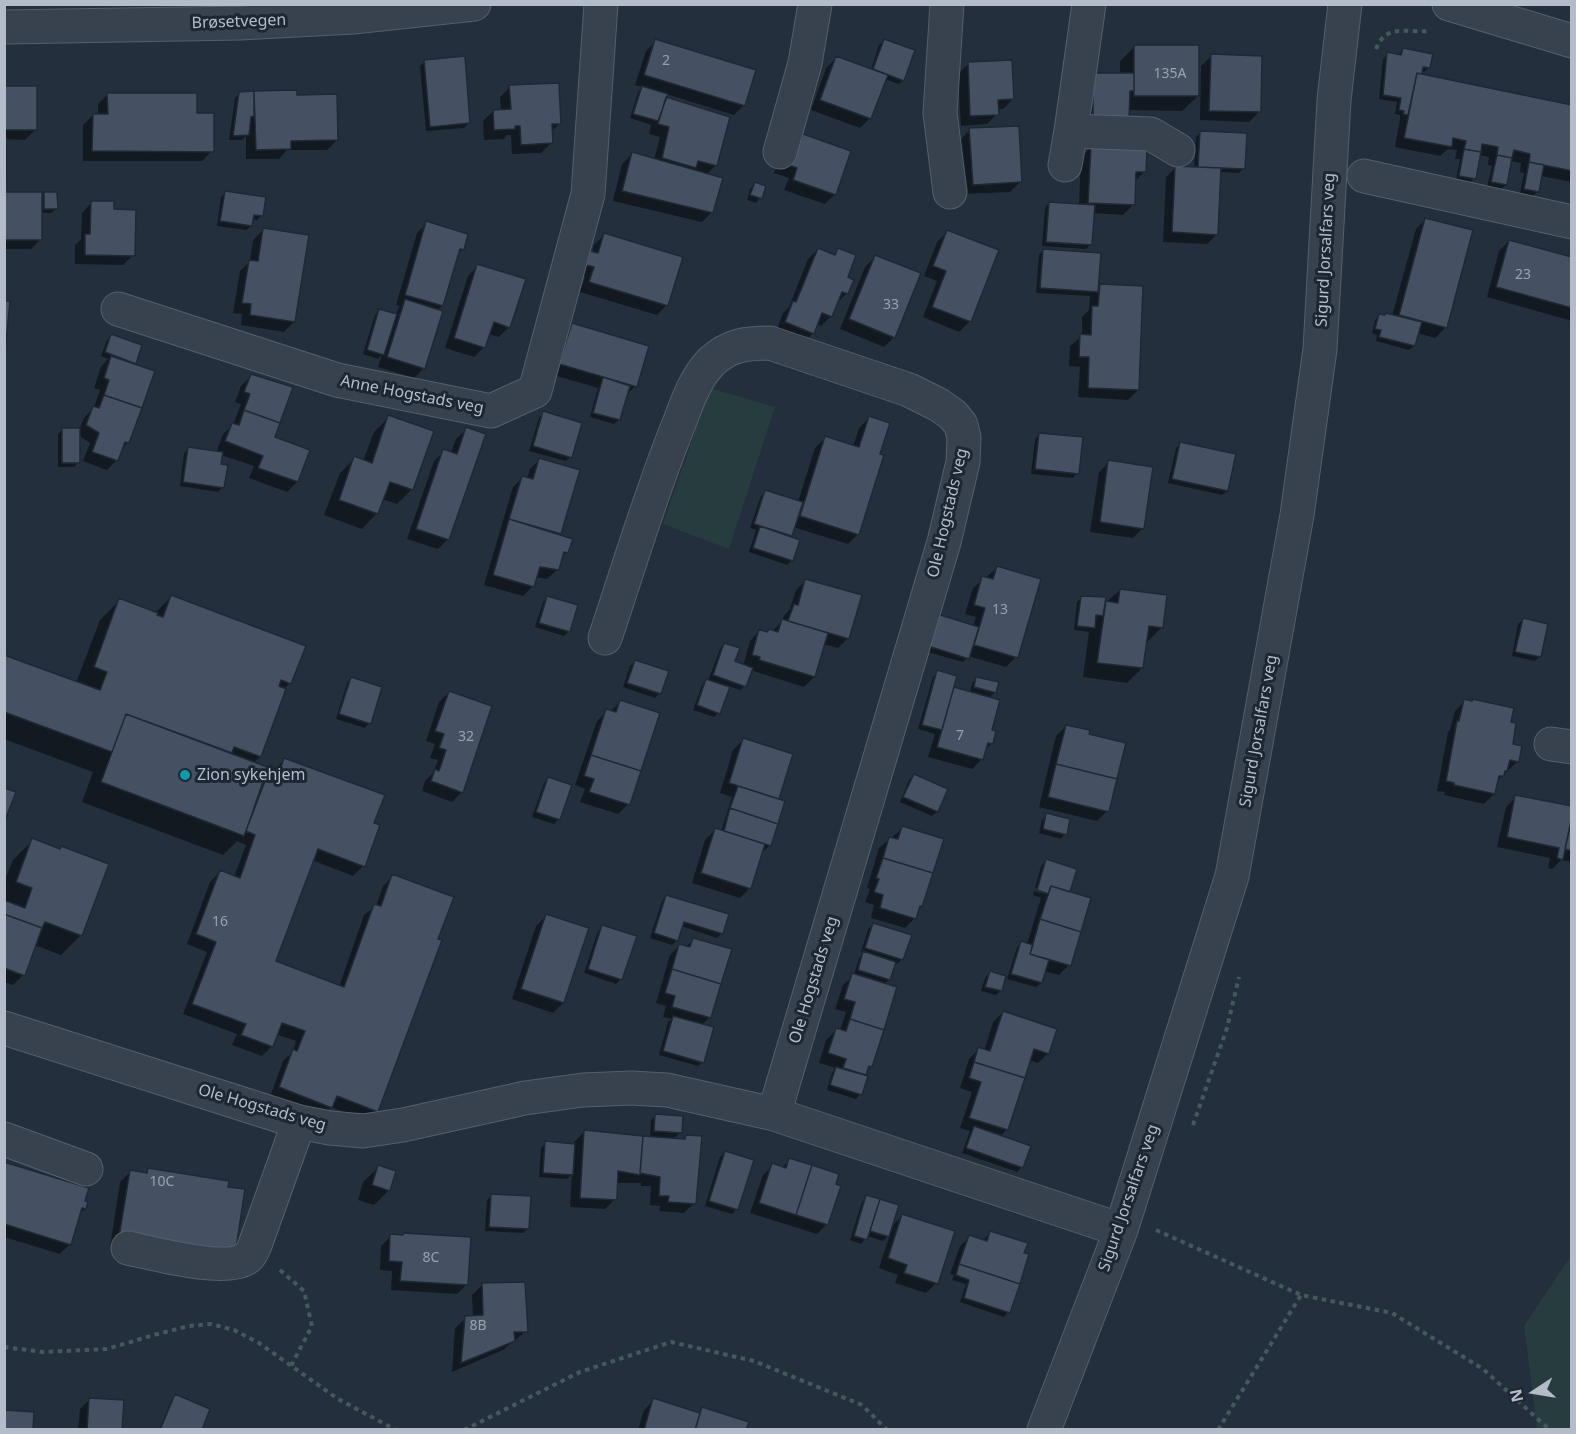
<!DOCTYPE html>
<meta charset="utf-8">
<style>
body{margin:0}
#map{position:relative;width:1576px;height:1434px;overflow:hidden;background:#242f3e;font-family:"Noto Sans",sans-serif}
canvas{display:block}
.frame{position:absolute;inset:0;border:6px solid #b4bcc9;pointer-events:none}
.north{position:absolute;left:1504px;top:1362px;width:60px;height:60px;-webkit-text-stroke:4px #1d2633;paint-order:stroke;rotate:258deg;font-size:16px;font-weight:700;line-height:24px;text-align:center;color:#b4bcc9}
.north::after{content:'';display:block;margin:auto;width:21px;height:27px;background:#b4bcc9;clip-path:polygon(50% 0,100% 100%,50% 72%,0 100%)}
</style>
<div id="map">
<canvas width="1576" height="1434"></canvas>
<div class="frame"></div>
<div class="north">N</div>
</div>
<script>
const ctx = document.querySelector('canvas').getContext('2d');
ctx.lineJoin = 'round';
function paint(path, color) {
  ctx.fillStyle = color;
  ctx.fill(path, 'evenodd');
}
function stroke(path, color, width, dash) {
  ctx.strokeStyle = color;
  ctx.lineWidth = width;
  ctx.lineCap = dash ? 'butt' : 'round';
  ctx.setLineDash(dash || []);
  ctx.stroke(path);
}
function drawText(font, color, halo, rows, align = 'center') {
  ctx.font = font + ' "Noto Sans",sans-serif';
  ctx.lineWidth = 6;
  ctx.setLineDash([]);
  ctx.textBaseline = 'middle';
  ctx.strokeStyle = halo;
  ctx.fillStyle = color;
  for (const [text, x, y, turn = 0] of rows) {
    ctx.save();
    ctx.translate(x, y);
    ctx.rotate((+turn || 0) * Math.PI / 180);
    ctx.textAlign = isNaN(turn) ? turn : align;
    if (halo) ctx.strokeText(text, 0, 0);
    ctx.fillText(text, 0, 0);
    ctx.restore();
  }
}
paint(new Path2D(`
 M710 388 775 407 729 549 663 524Z
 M1571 1256V1429H1537L1524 1326Z`), '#263c3f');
paint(new Path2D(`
 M656 41 744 105 734 115 666 94 665 99 723 140 715 166 706 175 712 212 702 222 613 201 622 164 632 154 654 160 660 137 649 134 651 125 630 118 638 92 643 87 635 85 646 51Z
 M884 41 903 80 899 84 884 79 870 118 860 128 811 110 826 68 836 58 871 70 879 45Z
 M1135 46 1198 96 1182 111 1128 110 1089 123V79L1120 75V61Z
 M1403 49 1429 67 1424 72 1421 71 1420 76 1572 106V182L1541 176 1538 191 1533 196 1520 193 1524 173 1520 172 1521 163 1510 161 1506 185 1501 189 1487 187 1492 166 1488 165 1489 157 1479 155 1474 178 1470 183 1456 180 1460 159H1455L1457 150 1448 149 1440 156 1395 147 1400 119V115L1395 114 1397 102 1379 99 1383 59 1388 54 1398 56Z
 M1211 56 1259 112 1249 122 1200 120 1201 66Z
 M424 62 469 123 464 128 426 131 420 66Z
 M968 64 1013 99 1003 109H997V114L987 124 961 126 958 74Z
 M510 87 560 123 551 132V143L541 153 512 154 511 135H507L504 139 484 140 483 121 493 111H501L500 97Z
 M4 88 35 130 25 140 4 139Z
 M296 91 295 96 337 140 327 150H287L279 159H246V136L242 140H229L235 98 240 93Z
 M108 94 196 115 212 151 202 161H83V125L93 115H98V104Z
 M970 130 1020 182 1010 192 964 194 960 140Z
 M1200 133 1243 169 1239 173 1220 172 1217 234 1207 244 1163 242 1166 177 1176 167 1194 168 1196 137Z
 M804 135 835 194 825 204 784 190 789 178 774 173 782 153Z
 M1091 147 1145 171 1134 182 1133 205 1123 215 1093 213 1091 244 1086 249 1042 246 1045 208 1049 203 1079 205 1081 157Z
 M755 184 760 198 756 203 747 200 750 189Z
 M226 192 261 216 257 220 252 219 251 226 246 230 217 226 221 197Z
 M4 194 40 197 44 194 56 209 51 213H41V239L31 249H4Z
 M92 202 112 211 133 255 123 265 75 264V245L81 240 82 213Z
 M1426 219 1445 328 1435 338 1417 333 1414 346 1409 350 1376 341 1377 335 1372 333 1375 320 1380 315 1392 316 1416 229Z
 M427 223 466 235 462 250 457 255 442 306 437 310 424 368 414 378 378 367 382 355 378 359 363 354 375 315 380 310 395 315 400 306 396 305 417 233Z
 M263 230 294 322 284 332 241 325 242 314 233 313 240 271 250 261 253 240Z
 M947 232 997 251 969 322 959 332 923 317 937 281 924 276 937 242Z
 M604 235 667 305 657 315 580 292 585 277 577 274 581 263 592 253 594 245Z
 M1509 241 1572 259V321L1487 297 1499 251Z
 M818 249 833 255 839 250 846 278 847 293 837 303 831 316 821 326 816 324 813 333 803 343 776 332 783 313 789 307 808 259Z
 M1043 251 1097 289 1100 286 1138 390 1128 400 1078 397 1080 367 1069 366 1070 346 1082 336V317L1089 310 1090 296 1036 293 1039 255Z
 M875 257 894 337 884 347 840 329 865 267Z
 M478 266 509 327 499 337 489 334 484 347 474 357 445 348 468 276Z
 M572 324 635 386 626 396 619 420 614 424 590 417 598 388 550 374 562 334Z
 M112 336 134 363 133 365 153 372 127 443 121 450 117 460 107 470 83 461 90 443 79 436V462L74 467H58V434L63 429 79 430 84 418 94 407 100 390 94 388 101 367 108 359 101 356 107 340Z
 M251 376H257L291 388 273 438 297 482 287 492 249 478 254 466 221 455 219 466 223 487 218 492 180 486 184 453 189 449 216 453 223 434 233 425 241 404 235 402 241 386Z
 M543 413 571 457 566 461 529 451 539 418Z
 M389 417 412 489 397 504 382 499 377 513 362 529 324 515 340 473 355 458 363 461 374 432Z
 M869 418 858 534 848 544 793 527 790 538 792 560 787 565 749 552 756 530 750 528 761 496 766 492 798 502 815 448 825 438 853 447 859 428Z
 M466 429 448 539 438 549 407 539 434 461 444 451 451 453 456 439Z
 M1040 434 1077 473 1073 478 1031 474 1035 439Z
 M1181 443 1227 491 1222 495 1168 483 1176 448Z
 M540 459 578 471 559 537 567 552 560 559 558 569 547 579 535 577 533 586 523 596 484 585 513 487 523 477 527 479 530 469Z
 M1109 462 1143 528 1133 538 1090 532 1099 472Z
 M997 568 1016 657 1006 667 968 656 963 662 924 651 933 621 973 626 976 617 965 614 973 588Z
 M806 580 848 638 838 648 823 644 814 677 804 687 750 670 745 686 740 690 728 686 718 713 714 717 693 710 702 685 708 681 720 649 724 644 733 662 743 666 750 641 759 631 766 633 772 632 782 621 784 616 790 609 796 590Z
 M1120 590 1161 628 1146 643 1142 668 1127 683 1083 677 1089 632 1074 630 1077 602 1082 597 1103 605Z
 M171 597 290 683 283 690 260 757 253 763 274 770 285 759 373 824 363 866 353 876 312 860 274 962 339 987 364 915 376 906 383 886 393 876 377 1111 367 1121 331 1107 321 1117 270 1097 283 1061 292 1053 296 1041 276 1034 272 1046 262 1056 232 1045 237 1034 183 1014 207 952 187 944 210 882 220 872 234 877 246 845 237 841 223 855 82 802 93 772 4 739V656L76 683 100 620 120 600 155 613Z
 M548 598 569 631 564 636 535 627 543 602Z
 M1523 620 1540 656 1535 661 1512 656 1518 624Z
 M635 662 660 693 655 698 623 687 630 666Z
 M937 672 951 693 954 689 970 693 972 683 977 678 995 692 988 699 991 731 994 732 991 744 985 750 982 759 972 769 928 757 935 734 918 729 933 677Z
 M351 678 369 723 365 728 336 719 347 683Z
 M449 692 462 792 452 802 422 791 425 781 433 773 438 760 430 758 435 744 426 741 439 702Z
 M1473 700 1509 723 1511 746 1518 761 1496 782 1494 794 1484 804 1444 795 1445 792 1437 791 1448 732 1450 730 1455 711 1465 701 1471 702Z
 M621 701 628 804 618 814 580 802 585 789 575 785 597 721 607 711 610 712Z
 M1066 726 1107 811 1097 821 1039 807 1056 736Z
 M743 740 778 798 770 845 765 850 762 849 750 888 740 898 692 883 705 840 715 830 721 832 732 797 720 793 733 750Z
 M914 776 946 790 937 812 932 816 900 802 909 780Z
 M548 778 570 786 558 820 554 824 532 817 544 783Z
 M1516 797 1572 808V862L1561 860 1552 869 1548 868 1550 858 1497 847 1506 807Z
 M1047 815 1065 834 1061 839 1039 833 1042 820Z
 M903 828 921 906 915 918 905 928 871 918 874 905 865 902 870 889 867 888 879 848Z
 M33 840 107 865 80 936 61 955 34 945 23 975 13 985 4 982V882L13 860Z
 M1046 861 1068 893 1069 965 1059 975 1044 971 1041 983 1036 987 1007 979 1017 947 1022 943 1027 944 1041 898 1033 895 1034 891 1044 894 1047 892 1035 888 1041 866Z
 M666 896 722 933 717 938 681 926 677 940 672 945 650 938 662 901Z
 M546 916 587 929 563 1003 553 1013 512 999 536 926Z
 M873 924 902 959 897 964 894 963 889 980 884 984 871 1066 863 1076 860 1094 856 1099 827 1090 832 1073 836 1068 819 1063 826 1040 836 1030 840 1031 846 1012 835 1009 843 985 854 975 859 958 864 953 861 952 868 929Z
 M603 927 621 979 616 984 584 973 598 931Z
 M693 940 710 1017 702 1025 703 1062 698 1066 659 1055 668 1022 672 1019 663 1017 666 1006 656 1003 670 955 680 945 686 947Z
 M990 973 1001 990 996 995 981 991 985 978Z
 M1003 1012 1048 1053 1038 1063 1029 1060 1007 1129 1000 1137 1022 1167 1017 1172 962 1153 970 1131 960 1128 972 1092 960 1088 969 1059 979 1049 984 1051 993 1022Z
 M655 1116 681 1132 673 1139 683 1140 686 1137 694 1203 684 1213 659 1211 660 1206 650 1205 651 1186H641V1183H616L615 1199 605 1209 570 1207 572 1174 567 1179 539 1177 541 1148 546 1143 574 1145V1142L584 1132 650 1137 651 1120Z
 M725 1152 737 1209 732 1214 705 1206 720 1157Z
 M790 1160 827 1224 817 1234 750 1213 763 1175 773 1165 781 1168Z
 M4 1164 83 1202 85 1209 79 1214 70 1244 60 1254 4 1237Z
 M379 1167 389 1190 374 1205 358 1200 363 1182Z
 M148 1170 223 1264 110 1247 120 1182 130 1172 144 1174Z
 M492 1195 528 1228 523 1233 485 1231 487 1200Z
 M867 1197 897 1206 890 1228 903 1215 936 1283 926 1293 895 1283 898 1275 879 1268 890 1234 883 1241 867 1236 861 1244 850 1240 862 1202Z
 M990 1233 1008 1312 1004 1317 960 1302 966 1284 952 1280 954 1275 950 1274 960 1246 970 1237 982 1241Z
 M391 1236 467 1284 457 1294 391 1290 392 1271 380 1270 381 1246Z
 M482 1285 526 1331 503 1350 452 1372 455 1328 466 1318 473 1317 472 1295Z
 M175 1396 200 1430H159L171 1401Z
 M90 1399 120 1430H78L80 1409Z
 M654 1400 698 1414 703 1409 745 1430H638L644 1410Z`), '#0007');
const building = new Path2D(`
 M655 39 756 70 745 106 644 75Z
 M884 39 915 50 904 81 873 69Z
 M1134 45H1199V96H1134Z
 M1403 48 1433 54 1430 68 1423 67 1422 74 1417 73 1408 115 1403 114 1404 111 1399 110 1401 98 1383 95 1387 52 1401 55Z
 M1211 54 1262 56 1261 112 1209 111Z
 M465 56 470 123 430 127 424 60Z
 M836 56 888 75 871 119 820 100Z
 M1012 60 1014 99 998 100 999 115 970 116 968 62Z
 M1093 73H1134V91H1130L1129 119 1093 118Z
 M1417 73 1572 105V171L1529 162 1530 154 1514 150 1512 158 1497 155 1498 147 1482 144 1481 152 1464 149 1466 141 1453 138 1452 147 1404 138Z
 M559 83 561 124H552L553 143 521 145 520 126H515V129L494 130 493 110 511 109 509 85Z
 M4 86H37V130H4Z
 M642 86 668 94 658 121 633 114Z
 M297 90V95L337 94 338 140 291 141V149L256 150 254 91Z
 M254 91V116L251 117 249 135 233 136 239 92Z
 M107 93H197V113H214V152L92 151 93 114H108Z
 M666 97 730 117 717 166 698 161 696 168 662 158 669 127 658 124Z
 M1019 126 1022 182 973 185 969 128Z
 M1200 131 1247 133 1245 169 1198 167Z
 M803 134 851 151 836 195 793 180 797 168 783 163 792 141 799 144Z
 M4 137H6V159H4Z
 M1091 145 1147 150 1146 172H1136L1135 205 1088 203Z
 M1464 149 1481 152 1476 179 1459 176Z
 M632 152 723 178 713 213 622 191Z
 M1497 155 1512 158 1507 185 1491 182Z
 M4 159H6L7 183H4Z
 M1529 162 1544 165 1539 192 1524 189Z
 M1175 166 1221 168 1218 235 1172 232Z
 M755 182 766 186 762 199 750 195Z
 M225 191 266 197 263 216 254 215 252 226 220 221Z
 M4 192H42V240H4Z
 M44 192H57L58 209H44Z
 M91 201H114V209L136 210 135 256 85 255V234H90Z
 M1049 202 1095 205 1092 245 1046 242Z
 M1425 218 1473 230 1447 328 1399 315Z
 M426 221 468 234 464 250 460 249 443 306 405 295Z
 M263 228 309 235 295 322 250 315 251 304 242 303 249 260 258 261Z
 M947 230 999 250 971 322 932 307 946 271 933 266Z
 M604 233 683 257 668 306 589 282 594 267 586 265 590 251 598 253Z
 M1509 240 1572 257V308L1496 287Z
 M818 248 835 255 838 248 856 255 848 277 854 280 848 294 842 292 832 317 822 313 814 334 785 322 793 301 796 302Z
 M1043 249 1101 253 1098 292 1040 288Z
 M875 255 921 273 895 338 849 319Z
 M477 264 526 279 510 328 494 322 485 348 454 338Z
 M1100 284 1143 286 1139 390 1088 388 1089 357H1079L1080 334 1091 335 1092 306H1098Z
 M405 299 443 311 425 369 387 357Z
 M4 301H10L7 333H4Z
 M379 309 397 314 384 355 367 350Z
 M1386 313 1422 322 1415 346 1379 337 1381 330 1375 329 1379 314 1385 315Z
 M572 323 649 346 637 387 559 364Z
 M4 333H7L4 361Z
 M111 334 142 345 136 364 105 352Z
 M111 356 155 371 142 408 104 395 109 380 104 378Z
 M251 374 293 387 280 423 244 410 250 394 244 392Z
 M603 377 630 386 620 420 593 413Z
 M104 395 142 408 129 443 125 442 118 461 92 452 99 433 86 425 93 406 99 408Z
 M244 410 280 423 275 437 310 450 298 482 258 468 263 456 225 441 232 423 239 425Z
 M543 411 582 423 572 458 533 446Z
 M388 415 434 431 413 490 390 482 378 514 339 500 354 456 372 463Z
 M869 416 890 423 880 454 884 455 859 535 800 516 825 436 859 447Z
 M466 427 486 434 449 540 416 529 443 449 457 454Z
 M62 428H80V463H62Z
 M1039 433 1083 437 1079 474 1035 469Z
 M1180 442 1236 454 1228 491 1172 479Z
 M188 447 223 452 221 464 228 465 224 488 183 482Z
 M539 458 580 470 561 534 509 519 522 476 533 479Z
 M1108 460 1153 467 1144 529 1100 522Z
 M765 490 803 502 792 536 754 524Z
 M509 519 573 539 568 553 564 552 559 570 540 567 534 587 493 575Z
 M760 526 800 540 793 561 753 548Z
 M997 566 1041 579 1018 658 974 645 985 608 974 605 982 576 993 579Z
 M805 579 862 595 849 639 788 621 794 604 798 605Z
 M1120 589 1167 595 1163 628 1149 626 1143 668 1097 663 1106 601 1118 603Z
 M171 595 306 646 291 684 281 680 279 686 286 689 261 757 234 747 232 753 126 714 112 752 4 712V655L100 690 107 672 94 667 119 598 158 613 157 615 163 617Z
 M547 596 578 605 570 632 539 623Z
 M1081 596 1106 597 1103 616 1096 615 1095 628 1077 626Z
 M937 614 979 627 969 659 928 646Z
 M1523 618 1548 624 1541 657 1515 652Z
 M782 619 828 633 815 677 759 660 760 657 752 655 759 629 767 632 769 629 778 632Z
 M724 643 740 648 735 661 753 668 746 687 713 675Z
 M635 660 669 671 661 694 627 683Z
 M937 670 957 676 942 730 922 725Z
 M351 677 382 687 371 724 339 714Z
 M976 677 999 682 996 693 974 687Z
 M706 679 730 687 720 714 697 705Z
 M954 687 1000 700 992 730 996 731 993 744 988 743 983 760 937 747Z
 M449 691 492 706 463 793 431 781 435 769 439 771 446 750 439 748 444 734 435 731Z
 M1464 699 1472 701V699L1514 708 1511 722 1516 723 1513 744 1522 746 1519 762 1510 760 1507 771H1505L1504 776H1499L1495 794 1454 785V783L1446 781 1457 721H1459Z
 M620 700 660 713 641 771 591 755 606 709 616 712Z
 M126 714 270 768 244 836 101 782Z
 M1066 725 1090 730 1089 734 1126 743 1117 779 1056 764Z
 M743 738 793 754 779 799 729 783Z
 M591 755 641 771 630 805 589 792 594 779 584 776Z
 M284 758 385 795 374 823 380 825 365 867 318 849 276 961 344 987 374 904 381 906 392 874 454 897 438 939 442 940 378 1112 337 1096 332 1108 279 1087 293 1049 297 1051 305 1031 282 1023 273 1047 241 1035 246 1024 192 1004 216 942 196 934 220 870 240 878 255 835 246 831 268 767 280 770Z
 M1056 764 1117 779 1109 812 1048 797Z
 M914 774 948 789 938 812 903 797Z
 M548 777 572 785 560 820 536 812Z
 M738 786 785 801 778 824 730 808Z
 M4 788 16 792 4 823Z
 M1515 795 1572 806V816L1563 860 1557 858 1559 848 1507 837Z
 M730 808 778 824 771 846 724 831Z
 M1046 813 1070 819 1067 835 1043 829Z
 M1572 816V851L1565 849Z
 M902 826 944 839 933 873 883 858 889 837 898 839Z
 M715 828 765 844 751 889 701 873Z
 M32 838 60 849 61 846 109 864 82 936 45 922 42 928 4 914V900L25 908 32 888 16 882Z
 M883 858 933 873 922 907 920 906 916 919 880 908 883 895 874 892 879 879 876 878Z
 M1046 859 1077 869 1070 892 1051 886 1048 894 1037 890Z
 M1051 886 1091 898 1081 932 1040 919Z
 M666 895 729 914 723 934 684 922 678 941 654 933Z
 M4 914 42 928 25 976 4 968Z
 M546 914 589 928 564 1003 521 989Z
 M1040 919 1081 932 1071 966 1030 954Z
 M873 923 912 935 903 960 865 948Z
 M602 925 637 936 622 980 588 969Z
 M693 938 732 949 721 984 672 969 679 944 690 947Z
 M1021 941 1033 945 1030 954 1049 960 1042 983 1011 974Z
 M863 951 896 962 890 980 858 970Z
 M672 969 721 984 711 1018 672 1007 675 996 665 993Z
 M990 971 1006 976 1002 991 985 987Z
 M852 973 897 987 884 1030 850 1019 855 1002 844 999Z
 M1003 1011 1057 1029 1049 1054 1034 1049 1025 1078 974 1062 978 1047 990 1051Z
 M673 1016 714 1027 704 1063 663 1051Z
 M850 1019 884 1030 872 1067 869 1066 866 1075 843 1068 846 1059 828 1053 836 1028 846 1031Z
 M974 1062 1025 1078 1008 1130 969 1118 981 1082 969 1078Z
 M836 1067 868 1076 862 1095 830 1085Z
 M655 1114 683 1116 682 1133 654 1131Z
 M974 1126 1031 1146 1023 1168 966 1148Z
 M584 1130 643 1136 640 1175 618 1171 617 1200 580 1198Z
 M686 1135 702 1136 696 1204 668 1202 669 1196H659L660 1177 640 1173 643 1136 685 1139Z
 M545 1141 575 1144 573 1175 543 1173Z
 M725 1151 754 1160 738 1210 709 1201Z
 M789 1158 812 1165 796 1215 759 1203 772 1163 786 1168Z
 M4 1162 89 1188 85 1201 88 1202 86 1209 82 1208 71 1245 4 1224Z
 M378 1165 396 1171 390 1191 372 1185Z
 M812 1165 839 1174 836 1184 841 1186 828 1225 796 1215Z
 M148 1168 229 1181 228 1187 245 1189 235 1255 119 1237 130 1170 147 1173Z
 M491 1194 531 1196 529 1229 489 1227Z
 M866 1195 880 1199 867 1240 854 1236Z
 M880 1199 899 1205 889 1237 870 1231Z
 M902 1214 955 1231 938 1284 904 1273 907 1265 888 1258Z
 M990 1231 1028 1243 1024 1253 1029 1254 1020 1284 959 1264 969 1235 987 1241Z
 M403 1233 471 1237 468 1285 400 1281 402 1262 389 1261 390 1234 403 1235Z
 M959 1264 1020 1284 1010 1313 964 1298 969 1280 956 1275Z
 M525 1282 528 1332H514L515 1341 461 1363 465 1316 483 1315 482 1283Z
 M175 1394 210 1409 202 1430H160Z
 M89 1398 124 1400 122 1430H87Z
 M653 1398 700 1413 695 1430H644Z
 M702 1407 749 1422 746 1430H695Z
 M4 1410 34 1412 33 1430H4Z`);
paint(building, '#455162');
stroke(building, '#1f2835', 1.5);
const minor = new Path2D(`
 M947 4 940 113 950 192
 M1089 4 1071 131 1151 134 1178 150
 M1449 4 1572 41
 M4 27 240 23 353 17 474 4
 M780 152 805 63 815 4
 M1065 165 1071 131
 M1364 176 1572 222
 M118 309 337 380 491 411 535 391 588 194 601 4
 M605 638C629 567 650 495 678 426 687 403 694 380 711 362 729 345 746 343 770 343L909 390 939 405 953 415 961 425 964 438 963 462 944 542 774 1114
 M1551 744 1572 747
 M4 1028 299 1122 330 1128 363 1131 403 1125 525 1098 583 1090 631 1088 667 1090 774 1114 1121 1230
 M4 1139 86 1169
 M128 1248C152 1253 229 1274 248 1257 251 1255 253 1249 255 1245L299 1122
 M1044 1430 1121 1230 1232 876 1297 515 1320 349 1334 100 1345 4`);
stroke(minor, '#565f6c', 35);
stroke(new Path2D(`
 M1376 49C1386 23 1407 33 1428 31
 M1193 1125 1227 1028 1239 977
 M1156 1230 1301 1295 1392 1313 1483 1369 1550 1430
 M280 1270 304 1291 312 1326 291 1366
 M4 1347 43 1352 107 1349 154 1335 189 1326 211 1324 234 1330 259 1343 338 1399 396 1430
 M464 1430 580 1372 671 1342 754 1361 862 1405 887 1430
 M1218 1430 1301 1295`), '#44595c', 4, [4.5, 4.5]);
stroke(minor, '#38414e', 33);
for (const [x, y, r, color] of [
 [185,775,6,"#0f9aa8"]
]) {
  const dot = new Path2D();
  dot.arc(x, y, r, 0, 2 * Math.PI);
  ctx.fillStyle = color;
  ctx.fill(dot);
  stroke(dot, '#1d2633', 2);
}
drawText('14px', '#98a1af', null, [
 ["2",666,61],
 ["135A",1170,74],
 ["23",1523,275],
 ["33",891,305],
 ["13",1000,610],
 ["7",960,736],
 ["32",466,737],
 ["16",220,922],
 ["10C",162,1182],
 ["8C",431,1258],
 ["8B",478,1326]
]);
drawText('16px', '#b4bcc9', '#1d2633', [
 ["Brøsetvegen",239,22,-2],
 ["Sigurd Jorsalfars veg",1326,250,-87],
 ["Anne Hogstads veg",412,395,11],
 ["Ole Hogstads veg",948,513,-77],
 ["Sigurd Jorsalfars veg",1259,731,-80],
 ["Ole Hogstads veg",814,980,-73],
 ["Ole Hogstads veg",262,1108,16],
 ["Sigurd Jorsalfars veg",1129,1198,-71]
]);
drawText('16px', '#b4bcc9', '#1d2633', [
 ["Zion sykehjem",197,775]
], 'left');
</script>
